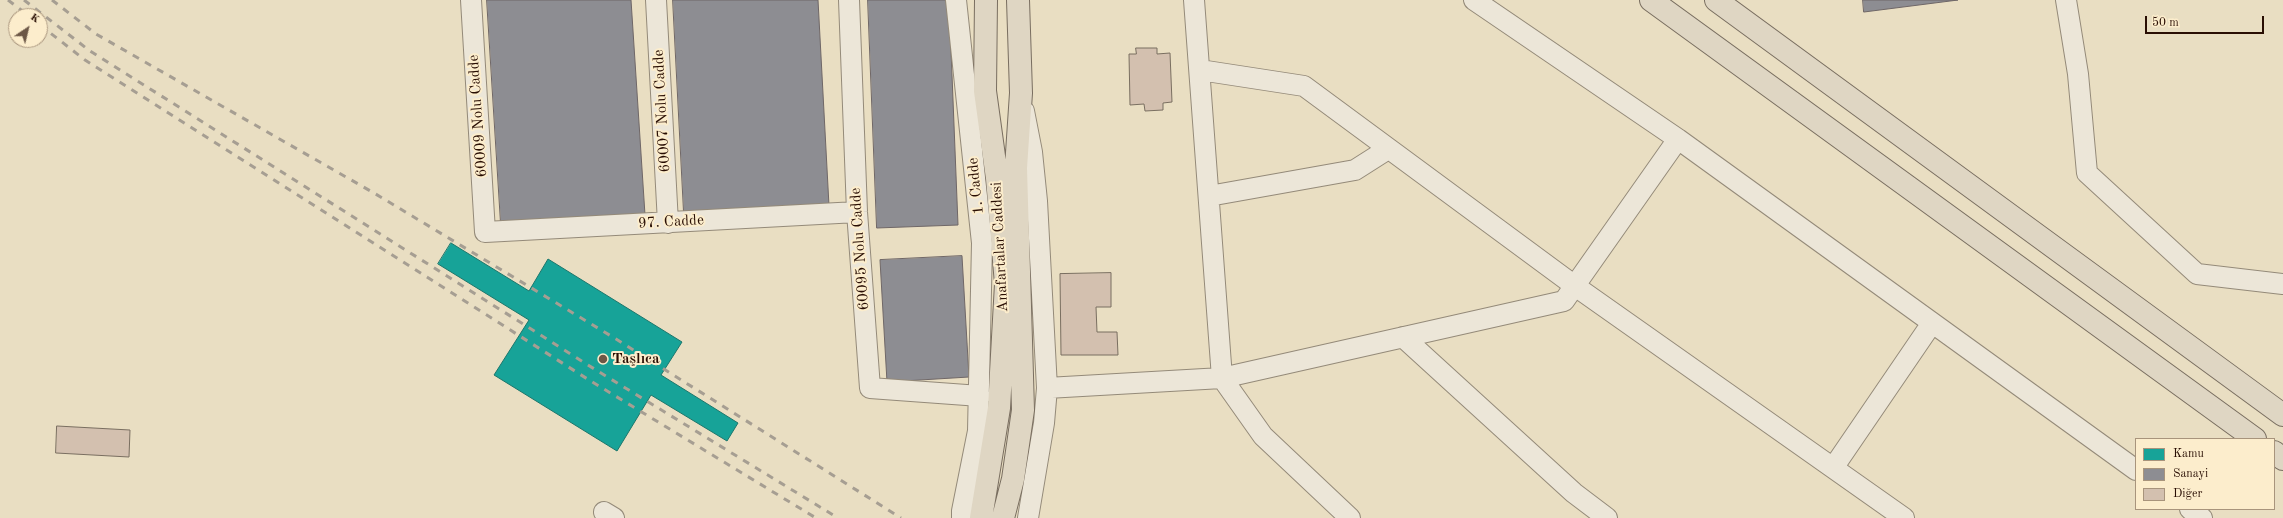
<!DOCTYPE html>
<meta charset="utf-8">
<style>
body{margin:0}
#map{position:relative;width:2283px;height:518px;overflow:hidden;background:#e9dec2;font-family:"Old Standard TT",serif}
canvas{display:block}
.legend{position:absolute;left:2135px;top:438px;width:140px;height:72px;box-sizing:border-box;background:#fcedcc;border:1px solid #a8947c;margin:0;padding:5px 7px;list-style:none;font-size:12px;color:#290e03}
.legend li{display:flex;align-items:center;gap:8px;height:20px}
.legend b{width:20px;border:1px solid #a8947c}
.north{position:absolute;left:8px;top:8px;width:40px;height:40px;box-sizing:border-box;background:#fcedcc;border:1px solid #a8947c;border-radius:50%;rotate:35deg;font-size:11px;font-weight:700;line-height:16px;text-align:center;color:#290e03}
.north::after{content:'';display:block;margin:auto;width:14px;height:18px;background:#6c5746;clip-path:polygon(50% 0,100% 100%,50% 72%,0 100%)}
.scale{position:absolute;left:2145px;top:16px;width:119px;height:18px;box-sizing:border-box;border:2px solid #290e03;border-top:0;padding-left:5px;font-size:12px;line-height:14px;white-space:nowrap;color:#290e03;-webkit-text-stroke:3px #fcedcc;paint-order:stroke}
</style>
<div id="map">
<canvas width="2283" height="518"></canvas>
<ul class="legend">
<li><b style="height:11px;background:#17a398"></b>Kamu</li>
<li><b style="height:11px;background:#8d8d92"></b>Sanayi</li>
<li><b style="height:11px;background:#d3c0af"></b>Diğer</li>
</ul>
<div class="north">K</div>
<div class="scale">50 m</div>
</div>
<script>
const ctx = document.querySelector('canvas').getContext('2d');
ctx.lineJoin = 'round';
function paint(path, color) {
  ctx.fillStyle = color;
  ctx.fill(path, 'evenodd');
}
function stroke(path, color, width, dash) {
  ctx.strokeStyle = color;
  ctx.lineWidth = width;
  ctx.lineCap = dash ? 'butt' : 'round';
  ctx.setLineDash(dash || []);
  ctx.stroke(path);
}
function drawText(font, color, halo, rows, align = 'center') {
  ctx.font = font + ' "Old Standard TT",serif';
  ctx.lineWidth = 4;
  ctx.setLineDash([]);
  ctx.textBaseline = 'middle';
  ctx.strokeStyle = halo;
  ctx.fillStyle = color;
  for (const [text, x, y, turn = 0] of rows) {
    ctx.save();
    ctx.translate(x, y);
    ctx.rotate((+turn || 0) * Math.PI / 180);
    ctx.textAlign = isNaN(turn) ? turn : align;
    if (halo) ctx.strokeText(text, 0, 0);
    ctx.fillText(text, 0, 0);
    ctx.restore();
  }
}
const public = new Path2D(`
 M451 243 529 291 548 259 682 342 661 375 738 423 727 441 651 395 617 451 494 375 529 320 438 264Z`);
paint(public, '#17a398');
stroke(public, '#1c766b', 1);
const industry = new Path2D(`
 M487 0H631L645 215 501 224Z
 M673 0H818L829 206 684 213Z
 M868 0H949L958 225 877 228Z
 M1863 0H1958L1864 12Z
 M962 256 969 377 887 382 880 260Z`);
paint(industry, '#8d8d92');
stroke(industry, '#6f6767', 1);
const building = new Path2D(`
 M1136 48H1157V54L1170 53 1172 102 1163 103V110L1145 111 1144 104 1130 105 1129 54H1136Z
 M1111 273V307H1096L1097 332H1117L1118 355H1061L1060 274Z
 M57 426 130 430 129 457 56 453Z`);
paint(building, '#d3c0af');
stroke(building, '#796e60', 1);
const minor = new Path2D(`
 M471 0 485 232 857 212
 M656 0 668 223
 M849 0 857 212 870 388 980 396
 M956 0 982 243 978 431 962 511V518
 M1194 0 1222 378 1263 436 1350 518
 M1474 0 1678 139 2136 470
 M2066 0 2078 74 2087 173 2197 274 2283 284
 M1200 70 1304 86 1575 286 1904 518
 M1024 111 1032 152 1037 201 1047 388 1044 423 1028 518
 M1209 196 1355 170 1388 149
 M1403 337 1574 493 1607 518
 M1047 388 1222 378 1564 301 1678 139
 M1833 468 1932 323
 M2190 509 2202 518
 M604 512 614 518`);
const major = new Path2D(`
 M1651 0 2255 439
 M1716 0 2283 415
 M2274 452 2283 459
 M981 518 999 408 1006 284 997 178 985 91 986 0
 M1003 518 1013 479 1023 410 1016 168 1021 93 1018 0`);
stroke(minor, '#948a79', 22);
stroke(major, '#796e60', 24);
stroke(minor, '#ece6d8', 20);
stroke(major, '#dfd6c3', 22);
stroke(new Path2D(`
 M8 0 29 16
 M24 0 90 51 596 370 838 518
 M52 0 96 34 374 193 616 339 901 518
 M40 25 85 60 589 380 816 518`), '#a69e92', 3, [7, 7]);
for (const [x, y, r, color] of [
 [603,359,5,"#6c5746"]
]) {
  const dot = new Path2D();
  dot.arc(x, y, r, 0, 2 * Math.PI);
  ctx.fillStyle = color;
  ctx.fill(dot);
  stroke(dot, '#fcedcc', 1.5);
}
drawText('15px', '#290e03', '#fcedcc', [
 ["60007 Nolu Cadde",662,111,-93],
 ["60009 Nolu Cadde",478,116,-94],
 ["1. Cadde",976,186,-96],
 ["97. Cadde",671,222,-3],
 ["Anafartalar Caddesi",1000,247,-93],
 ["60095 Nolu Cadde",860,249,-94]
]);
drawText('bold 15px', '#290e03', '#fcedcc', [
 ["Taşlıca",612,359]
], 'left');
</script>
